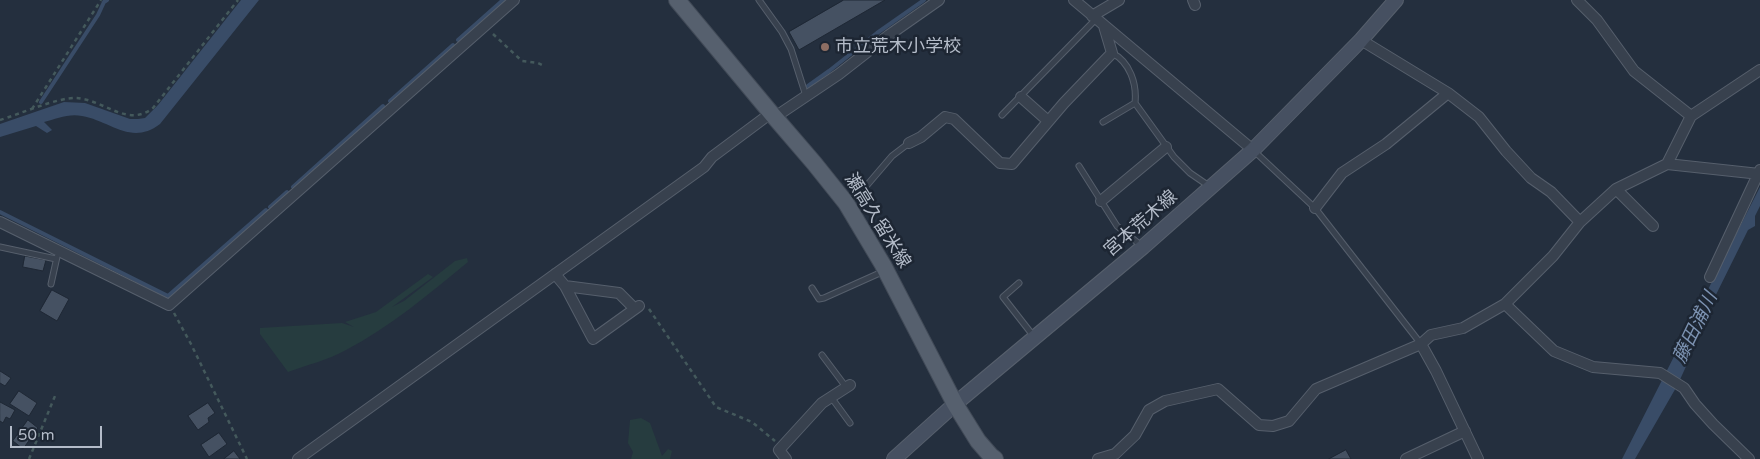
<!DOCTYPE html>
<meta charset="utf-8">
<style>
body{margin:0}
#map{position:relative;width:1760px;height:459px;overflow:hidden;background:#242f3e;font-family:"Varela Round",sans-serif}
canvas{display:block}
.scale{position:absolute;left:10px;top:426px;width:92px;height:22px;box-sizing:border-box;border:2px solid #b4bcc9;border-top:0;padding-left:6px;font-size:15px;line-height:18px;white-space:nowrap;color:#b4bcc9;-webkit-text-stroke:4px #1d2633;paint-order:stroke}
</style>
<div id="map">
<canvas width="1760" height="459"></canvas>
<div class="scale">50 m</div>
</div>
<script>
const ctx = document.querySelector('canvas').getContext('2d');
ctx.lineJoin = 'round';
function paint(path, color) {
  ctx.fillStyle = color;
  ctx.fill(path, 'evenodd');
}
function stroke(path, color, width, dash) {
  ctx.strokeStyle = color;
  ctx.lineWidth = width;
  ctx.lineCap = dash ? 'butt' : 'round';
  ctx.setLineDash(dash || []);
  ctx.stroke(path);
}
function drawText(font, color, halo, rows, align = 'center') {
  ctx.font = font + ' "Varela Round","Noto Sans JP",sans-serif';
  ctx.lineWidth = 5;
  ctx.setLineDash([]);
  ctx.textBaseline = 'middle';
  ctx.strokeStyle = halo;
  ctx.fillStyle = color;
  for (const [text, x, y, turn = 0] of rows) {
    ctx.save();
    ctx.translate(x, y);
    ctx.rotate((+turn || 0) * Math.PI / 180);
    ctx.textAlign = isNaN(turn) ? turn : align;
    if (halo) ctx.strokeText(text, 0, 0);
    ctx.fillText(text, 0, 0);
    ctx.restore();
  }
}
paint(new Path2D(`
 M467 258 468 262C429 294 390 327 346 350 328 360 307 365 288 372L260 334V328L342 323 354 327 345 322 376 312 428 274 433 277 392 307 404 301 455 261Z
 M641 418 650 423 662 456 668 449 672 451 670 459H631L633 452 628 443 630 420Z`), '#263c3f');
paint(new Path2D(`
 M241 0H259L160 124C131 146 111 121 82 116 69 113 56 119 44 122L52 130 47 133 36 126 0 137V124L64 102 85 103 130 119H138L145 118 158 105Z
 M1760 187V206L1755 216V226L1748 230 1701 325 1689 360 1677 386 1635 459H1622Z`), '#394c67');
stroke(new Path2D(`
 M458 40 503 0
 M808 86 829 71 877 33 924 0
 M390 101 453 45
 M41 102 98 15 104 2 107 0
 M293 187 383 106
 M270 207 287 192
 M0 212 168 296 266 210`), '#394c67', 4);
const building = new Path2D(`
 M844 0H885L799 50 789 32Z
 M25 256 46 260 43 271 23 267Z
 M52 290 69 299 57 321 40 311Z
 M0 371 11 378 5 386 0 383Z
 M19 391 37 403 29 416 10 404Z
 M0 402 15 410 10 419 6 417 3 423 0 421Z
 M208 403 215 413 208 418 209 422 198 430 188 416Z
 M28 420 38 428 23 449 13 441Z
 M219 433 227 444 209 457 201 445Z
 M1346 450 1351 459H1329Z
 M234 451 240 459H224Z`);
paint(building, '#455162');
stroke(building, '#1f2835', 1);
const lane = new Path2D(`
 M759 0 782 32 791 49 806 96
 M1135 103 1174 157 1190 173 1209 186
 M1002 115 1096 19
 M1103 122 1135 103C1137 84 1130 62 1112 53
 M1253 150 1315 208 1421 344
 M1079 166 1117 226 1143 247
 M849 201 862 191 892 156 909 143
 M0 247 56 259
 M1019 283 1003 297 1035 338
 M51 284 57 257
 M812 288 819 299 824 298 882 272
 M822 355 846 387
 M831 397 850 423`);
const street = new Path2D(`
 M1074 0 1253 150
 M1193 0 1195 5
 M1577 0 1597 20 1634 71 1691 116
 M1092 16 1119 0
 M1361 40 1448 93 1479 117 1506 151 1531 178 1551 192 1580 222
 M1021 97 1048 121
 M775 117 839 74 889 35 939 0
 M909 143 921 137 945 117 954 119 1000 163 1012 164 1064 103 1112 53 1104 26
 M1667 164 1691 116 1760 70
 M1616 189 1653 226
 M1101 201 1166 147
 M1315 208 1342 173 1386 144 1448 93
 M0 222 169 305 514 0
 M555 274 565 286 593 339 639 306
 M1710 277 1760 170
 M565 286 619 293 635 309
 M1505 304 1554 351 1593 367 1660 373 1684 388 1695 404 1713 424 1749 459
 M1421 344 1436 371 1478 459
 M298 459 704 167 712 157 771 113
 M786 459 779 450 822 403 850 385
 M1098 459 1115 454 1135 435 1149 410 1165 401 1218 389 1259 425 1273 426 1289 421 1316 389 1421 344 1431 335 1463 328 1505 304 1553 256 1580 222 1616 189 1667 164 1760 174
 M1406 459 1465 431`);
const secondary = new Path2D(`
 M894 459 955 404 1143 247 1253 150 1361 40 1396 0`);
const primary = new Path2D(`
 M677 0 771 113 814 163 846 203 883 265 955 404 978 441 991 456 995 459`);
stroke(lane, '#565f6c', 7);
stroke(street, '#565f6c', 12);
stroke(secondary, '#565f6c', 16);
stroke(primary, '#414a57', 18);
stroke(new Path2D(`
 M493 34 522 61 538 63 542 65
 M32 109 101 0
 M0 120C20 114 58 97 77 98 104 100 128 128 153 108L238 0
 M649 309 716 407 752 422 775 441
 M174 313 191 344 247 459
 M29 459 55 396`), '#44595c', 2.5, [4, 4]);
stroke(lane, '#38414e', 5);
stroke(street, '#38414e', 10);
stroke(secondary, '#465061', 14);
stroke(primary, '#56606e', 16);
for (const [x, y, r, color] of [
 [825,47,5,"#8d6e63"]
]) {
  const dot = new Path2D();
  dot.arc(x, y, r, 0, 2 * Math.PI);
  ctx.fillStyle = color;
  ctx.fill(dot);
  stroke(dot, '#1d2633', 2);
}
drawText('18px', '#b4bcc9', '#1d2633', [
 ["市立荒木小学校",835,47]
], 'left');
drawText('18px', '#b4bcc9', '#1d2633', [
 ["瀬高久留米線",877,221,58],
 ["宮本荒木線",1141,224,-41]
]);
drawText('italic 19px', '#7c92b1', '#1d2633', [
 ["藤田浦川",1696,328,-64]
]);
</script>
